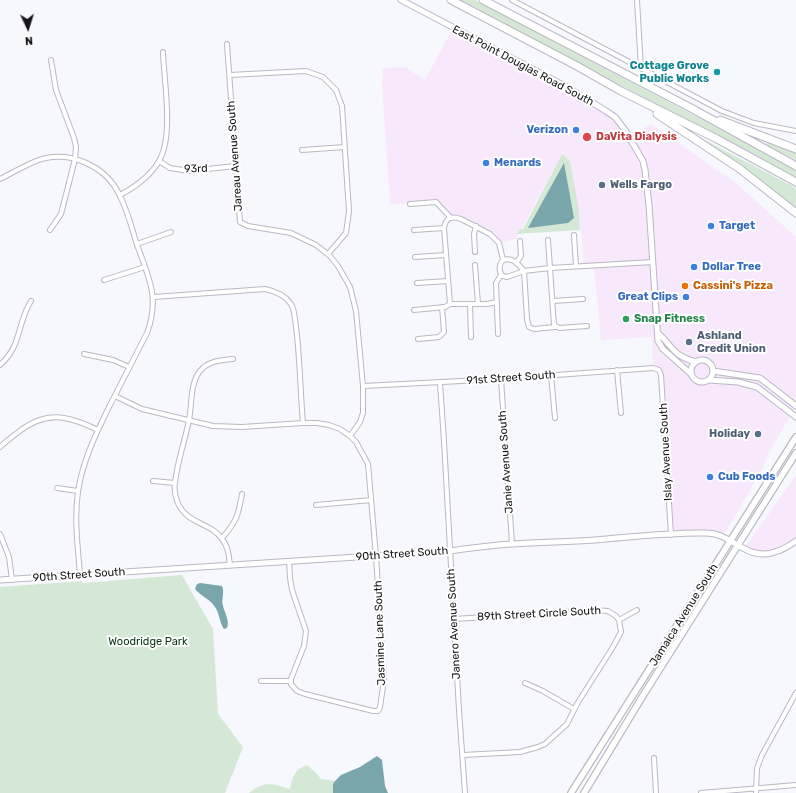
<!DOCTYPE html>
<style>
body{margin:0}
#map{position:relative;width:796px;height:793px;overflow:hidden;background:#f7f7fe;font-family:Rubik,sans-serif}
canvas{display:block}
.north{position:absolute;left:8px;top:8px;width:40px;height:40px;-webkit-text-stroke:3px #fff;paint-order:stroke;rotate:176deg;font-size:11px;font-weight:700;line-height:16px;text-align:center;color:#16161a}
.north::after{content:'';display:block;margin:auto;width:14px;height:18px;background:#16161a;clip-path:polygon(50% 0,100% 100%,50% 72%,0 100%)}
</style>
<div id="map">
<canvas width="796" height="793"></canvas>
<div class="north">N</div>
</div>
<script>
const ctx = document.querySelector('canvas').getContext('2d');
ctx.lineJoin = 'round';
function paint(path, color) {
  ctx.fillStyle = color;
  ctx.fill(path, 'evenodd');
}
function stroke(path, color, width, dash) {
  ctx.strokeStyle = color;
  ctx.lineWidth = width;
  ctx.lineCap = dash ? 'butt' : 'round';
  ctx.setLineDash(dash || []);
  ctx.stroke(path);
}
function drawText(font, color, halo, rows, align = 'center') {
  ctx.font = font + ' Rubik,sans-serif';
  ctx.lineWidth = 4;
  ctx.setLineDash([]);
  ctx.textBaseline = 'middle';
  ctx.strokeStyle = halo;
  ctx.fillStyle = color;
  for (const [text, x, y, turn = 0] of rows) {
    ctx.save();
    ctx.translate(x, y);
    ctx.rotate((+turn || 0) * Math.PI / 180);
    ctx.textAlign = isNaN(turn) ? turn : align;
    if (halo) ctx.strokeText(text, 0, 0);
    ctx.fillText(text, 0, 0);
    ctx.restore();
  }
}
paint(new Path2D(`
 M453 28 606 111 630 137 651 124 737 184 796 237V406L768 454 762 470 723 536 719 535H671L661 375 653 368 652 337 601 340 594 266H584L579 211 562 154 516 239 499 243 490 234 461 219 451 218 439 203 390 204 382 84 383 68 405 67 425 80Z
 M796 475V541L770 553 744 549Z`), '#f7e8fb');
paint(new Path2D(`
 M459 0H475L796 169V178Z
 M699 137 796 188V210L737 163Z
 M768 142 796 152V160L766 145Z
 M562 154 570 161 579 211 580 230 517 234 520 229H523Z
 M182 575 213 629 218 714 243 747 225 793H0V587L82 581 83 583Z
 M307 765 315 772 321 779 335 781 333 784V793H249C265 780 272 784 290 789 293 776 294 770 307 765Z`), '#d4e8d5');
paint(new Path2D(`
 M564 163 574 218 568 223 528 228Z
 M200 583 222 586C225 592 221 599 223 606 225 613 230 622 227 628L224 629C219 622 220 614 215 607 210 599 201 596 195 589L197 584Z
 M377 756 382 760 385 786 388 793H333V784L335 781 341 775 360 767Z`), '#79a6ab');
const minor = new Path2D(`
 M512 0 722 111 754 123 796 131
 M637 0 641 68
 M227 44 240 222 248 226 291 233 316 245 330 256 338 266 350 287 356 311 363 386V413L360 422 350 436
 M230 75 306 71 323 77 336 90 342 106 349 211 346 233 328 254
 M302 150 345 147
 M159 161 170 168 189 171 235 166
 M0 179C12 173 24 166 36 161 68 149 106 165 120 196 128 212 132 229 137 245 149 278 160 298 147 333 134 358 122 382 109 407 96 434 82 462 78 492 74 519 78 548 80 575
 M120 195C135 187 150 177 159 161 174 136 164 82 163 52
 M410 204 436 202 451 218
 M50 230 61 214 75 159 76 147 74 138 56 90 51 60
 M414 230 444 228
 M574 235 576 266
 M548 240 554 325 559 328 587 326
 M137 244 171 232
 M475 252 474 234 476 226
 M415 257 446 255
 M516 263 521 256 520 241
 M475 265 478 304
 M104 280 145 267
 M417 283 448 281
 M154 297 265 289C275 291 285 295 291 304 294 308 294 314 295 319 300 353 300 389 303 423
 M553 301 583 299
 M450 304 444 228C446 217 451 216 461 219L490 234 499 243 503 260
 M470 304 471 337
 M414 310 445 307 450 304H487L497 302
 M555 327 534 329 529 327 527 319 524 271C518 264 513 257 503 260 499 264 498 272 503 276L507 277 524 271 550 268 653 262
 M498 334 496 283 501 275
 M418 339 439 337 444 332 442 307
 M84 354 113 360 129 367
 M0 365C22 346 17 323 31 301
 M617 370 621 413
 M551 375 555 418
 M501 379 512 544
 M440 383 444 441 459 710 465 793
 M363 386 501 379 653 368 659 370 661 375 671 535
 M115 396 142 409 213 426 242 427 303 423H317L329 425 340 429 350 436 356 442 368 464 376 556 384 680 380 707 378 711H373L305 694 297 691 291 684V679L304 646 306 631 292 590 290 578 289 561
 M0 447C5 442 11 438 17 433 46 410 67 415 98 430
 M153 481 175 483
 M57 488 78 491
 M316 505 371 500
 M0 534 9 557 12 580
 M222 538C237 521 238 516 242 494
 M230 565C229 556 228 546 222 539 211 522 186 525 177 501 175 495 174 488 175 483 177 462 185 441 189 420 192 405 190 383 200 371 208 361 221 360 233 359
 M454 619 594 610 608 611 616 616 619 620 621 632 613 647 577 704 567 724 545 744 538 747 520 752 463 755
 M619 620 637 610
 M261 681H291
 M525 683 543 691 574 709
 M654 758 656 793
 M701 793 796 785
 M756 793 757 768 762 755 796 693`);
const tertiary = new Path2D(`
 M401 0 567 87 606 111 615 117 625 130 643 161 645 170 649 205 658 341 663 349 691 374
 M658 333C675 349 672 355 696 362
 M691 371a11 11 0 1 1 22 0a11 11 0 1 1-22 0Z
 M713 371 760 378 796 406
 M709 380 738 382 757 387 796 417
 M0 580 450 551C471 548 492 545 513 544 540 542 568 542 595 540 632 537 670 532 707 533 721 533 731 542 743 548 761 559 780 553 796 541`);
const secondary = new Path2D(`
 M571 793C646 674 722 556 796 437
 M584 793 644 694 796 453`);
const motorway = new Path2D(`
 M451 0 577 66 621 91 717 139 796 182
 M483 0 691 108 796 166
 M657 114 740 169 796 213
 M720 120 796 149`);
stroke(minor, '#b9b8c4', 6);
stroke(tertiary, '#b9b8c4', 7);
stroke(secondary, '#b9b8c4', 8);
stroke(motorway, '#b9b8c4', 9);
stroke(minor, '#fff', 4);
stroke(tertiary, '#fff', 5);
stroke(secondary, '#fff', 5.5);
stroke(motorway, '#fff', 7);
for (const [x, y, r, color] of [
 [717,72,4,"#0f9aa8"],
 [576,130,4,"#3f7fe0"],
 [587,137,5,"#e0444e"],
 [486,163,4,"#3f7fe0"],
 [602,185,4,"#5c6f8a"],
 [711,226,4,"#3f7fe0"],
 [694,267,4,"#3f7fe0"],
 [685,286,4,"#e8710a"],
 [686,297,4,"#3f7fe0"],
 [626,319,4,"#2e9e5b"],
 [689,342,4,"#5c6f8a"],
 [758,434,4,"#5c6f8a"],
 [710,477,4,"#3f7fe0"]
]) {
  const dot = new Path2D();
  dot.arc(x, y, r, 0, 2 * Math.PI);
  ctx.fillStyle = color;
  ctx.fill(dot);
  stroke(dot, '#fff', 1.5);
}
drawText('11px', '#16161a', '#fff', [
 ["East Point Douglas Road South",523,66,28],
 ["Jareau Avenue South",235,156,-94],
 ["93rd",196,169,-2],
 ["91st Street South",511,378,-4],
 ["Islay Avenue South",666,452,-93],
 ["Janie Avenue South",506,462,-94],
 ["90th Street South",402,554,-4],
 ["90th Street South",79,575,-4],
 ["89th Street Circle South",539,614,-3],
 ["Jamaica Avenue South",684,615,-58],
 ["Janero Avenue South",454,624,-93],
 ["Jasmine Lane South",380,633,-92]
]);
drawText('bold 11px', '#0d838f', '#fff', [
 ["Cottage Grove",709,66],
 ["Public Works",709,79]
], 'right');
drawText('bold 11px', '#366cbe', '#fff', [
 ["Verizon",568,130,"right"],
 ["Menards",494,163],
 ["Target",719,226],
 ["Dollar Tree",702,267],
 ["Great Clips",678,297,"right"],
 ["Cub Foods",718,477]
], 'left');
drawText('bold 11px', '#be3a42', '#fff', [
 ["DaVita Dialysis",596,137]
], 'left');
drawText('bold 11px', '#4e5e75', '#fff', [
 ["Wells Fargo",610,185],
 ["Ashland",697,336],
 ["Credit Union",697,349],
 ["Holiday",750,434,"right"]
], 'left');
drawText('bold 11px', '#c56008', '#fff', [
 ["Cassini's Pizza",693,286]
], 'left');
drawText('bold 11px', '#27864d', '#fff', [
 ["Snap Fitness",634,319]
], 'left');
drawText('11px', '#0b3814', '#fff', [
 ["Woodridge Park",148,642]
]);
</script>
